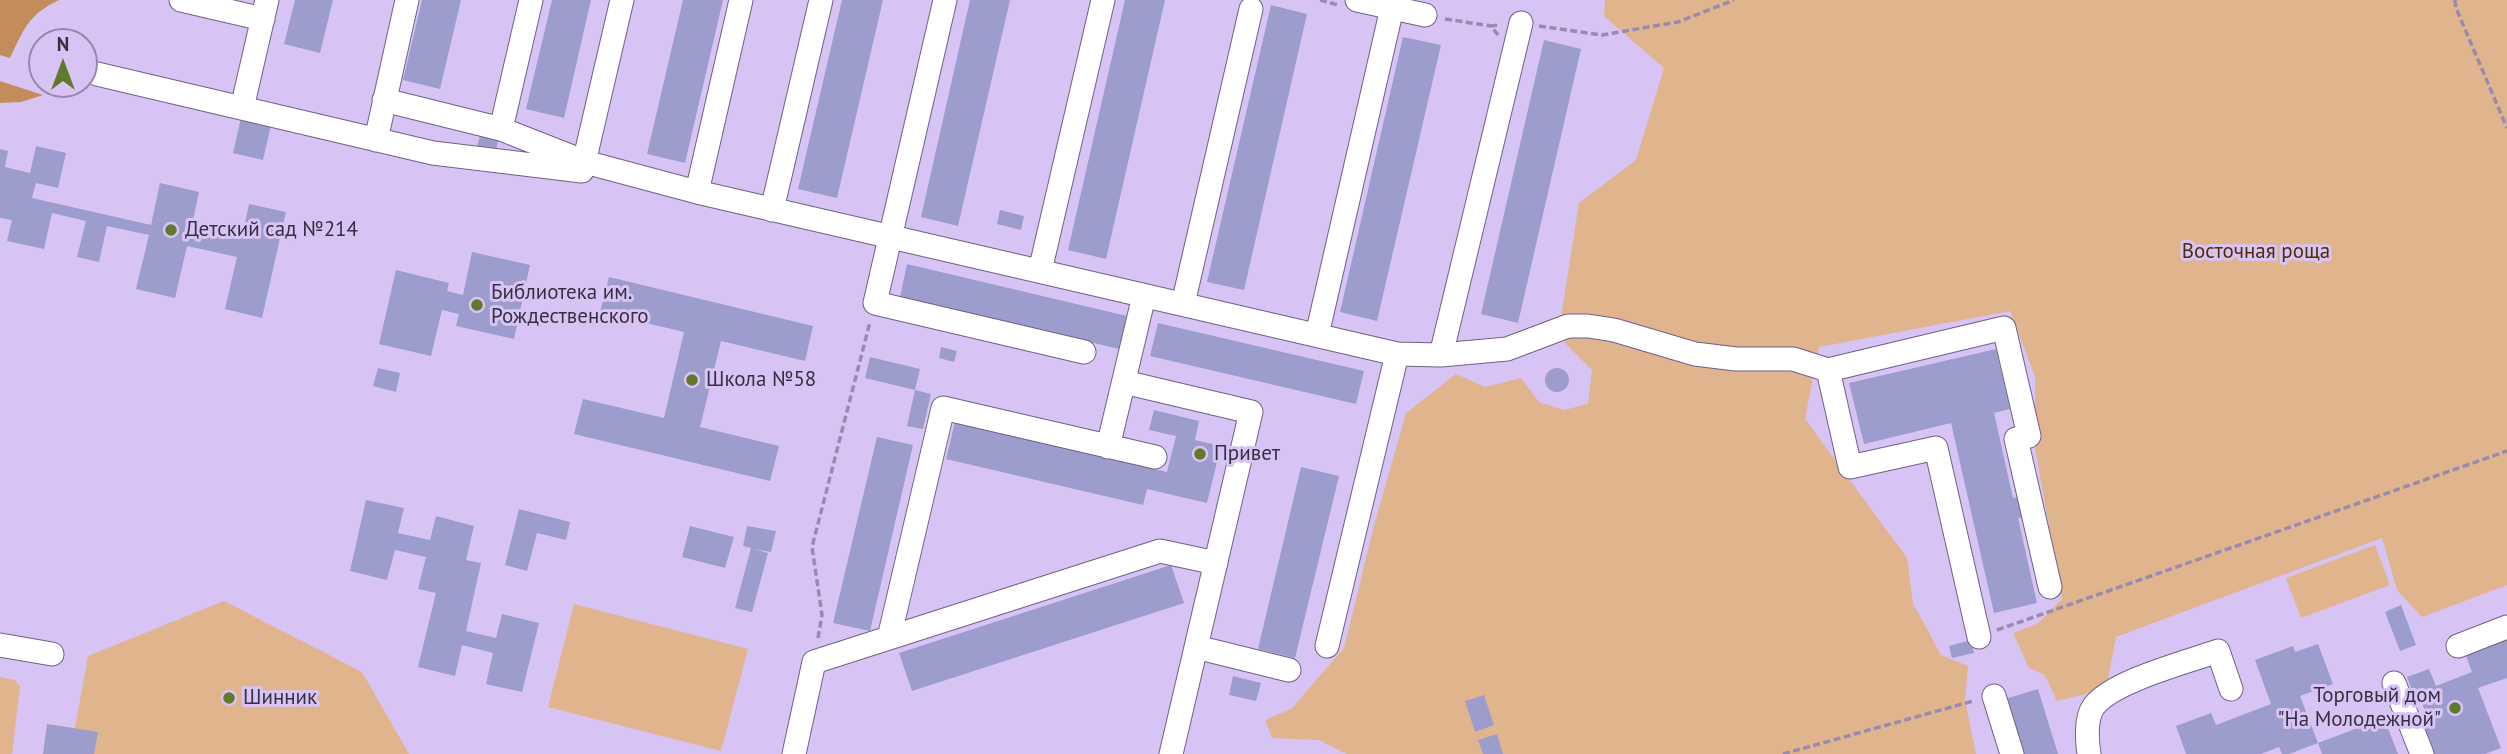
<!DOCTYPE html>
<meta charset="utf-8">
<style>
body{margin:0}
#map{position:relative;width:2507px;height:754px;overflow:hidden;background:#d7c4f4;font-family:"PT Sans",sans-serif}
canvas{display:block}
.north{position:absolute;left:28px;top:28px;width:70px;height:70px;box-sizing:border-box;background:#d7c4f4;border:2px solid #9788ac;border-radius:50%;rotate:0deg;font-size:19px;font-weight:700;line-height:28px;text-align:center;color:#362e41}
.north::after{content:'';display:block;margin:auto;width:24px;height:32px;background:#62782a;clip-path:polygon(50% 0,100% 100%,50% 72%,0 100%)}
</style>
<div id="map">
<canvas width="2507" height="754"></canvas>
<div class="north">N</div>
</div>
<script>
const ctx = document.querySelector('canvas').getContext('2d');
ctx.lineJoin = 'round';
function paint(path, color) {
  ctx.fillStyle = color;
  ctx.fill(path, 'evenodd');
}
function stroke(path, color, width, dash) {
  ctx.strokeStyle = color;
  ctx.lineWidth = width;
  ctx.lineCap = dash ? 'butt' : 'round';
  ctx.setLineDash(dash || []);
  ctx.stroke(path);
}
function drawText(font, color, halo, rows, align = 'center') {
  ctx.font = font + ' "PT Sans",sans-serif';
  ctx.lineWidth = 6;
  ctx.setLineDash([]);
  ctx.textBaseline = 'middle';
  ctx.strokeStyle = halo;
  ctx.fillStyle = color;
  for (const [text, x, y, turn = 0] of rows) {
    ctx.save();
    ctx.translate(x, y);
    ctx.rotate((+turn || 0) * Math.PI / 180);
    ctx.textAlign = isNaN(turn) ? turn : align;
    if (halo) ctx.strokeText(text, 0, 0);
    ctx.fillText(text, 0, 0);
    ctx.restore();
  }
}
paint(new Path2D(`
 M1605 0H2507V585L2422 617 2397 590 2382 538 2116 637 2107 684 2083 695 2057 701 2044 674 2029 668 2013 633 2037 624 2062 599 2035 448V376L2010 311 1819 347 1805 419 1907 558 1913 603 1941 655 1968 666 1965 700 1976 754H1347L1319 740 1272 738 1265 720 1291 709 1344 648 1374 526 1406 413 1456 374 1485 387 1521 378 1539 402 1564 410 1588 404 1592 370 1558 336 1579 203 1636 160 1664 68 1604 16Z
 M2375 545 2390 585 2301 618 2286 578Z
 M224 601 362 672 409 754H43L47 724 75 728 88 656Z
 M574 604 748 649 721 751 548 707Z
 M0 677 15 680 20 687 12 754H0Z`), '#e0b48d');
paint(new Path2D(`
 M0 0H59C28 15 24 29 10 58L0 55Z
 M0 81 43 95 21 102 0 103Z`), '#c28d5b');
paint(new Path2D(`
 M295 0H333L320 53 284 44Z
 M422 0H461L440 89 403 80Z
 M552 0H591L564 118 526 109Z
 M683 0H723L685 163 647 154Z
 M842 0H883L837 198 798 189Z
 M970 0H1010L958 226 921 217Z
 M1125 0H1165L1106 259 1068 250Z
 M1271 5 1307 14 1244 290 1207 282Z
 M49 35 73 41V42H47Z
 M1403 37 1441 45 1377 321 1340 312Z
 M1544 40 1581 49 1518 323 1481 314Z
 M241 118 271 125 263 160 233 153Z
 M481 132 499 136 495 155 476 151Z
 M36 146 66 153 58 188 36 183 32 198 151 225 160 183 199 192 192 225 242 237 249 204 286 212 262 318 225 309 237 257 187 246 175 298 136 289 149 235 107 226 99 262 77 257 86 221 52 213 44 249 7 241 12 220 0 218V149L8 151 5 167 30 173Z
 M1000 210 1024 216 1021 230 997 224Z
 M472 252 530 265 514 339 456 326 459 314 442 310 431 356 379 344 396 270 449 283 447 291 463 295Z
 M907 264 1127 316 1119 349 900 297Z
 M609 277 813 326 805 361 721 341 700 427 779 446 770 481 574 434 583 399 664 418 684 332 600 312Z
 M1158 323 1364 371 1356 404 1150 356Z
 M941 347 957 351 954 362 939 358Z
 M1996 349 2010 409 1994 413 2013 498 2024 496 2028 516 2018 518 2037 603 1994 613 1951 423 1864 444 1849 383Z
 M870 357 920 369 915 390 865 378Z
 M1545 380a12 12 0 1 1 24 0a12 12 0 1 1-24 0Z
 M378 368 400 373 396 392 373 386Z
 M915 390 931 394 923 429 907 426Z
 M1154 410 1199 421 1195 440 1221 446 1207 503 1147 489 1143 505 946 459 955 422 1167 472 1176 436 1149 430Z
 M877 437 913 445 870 631 833 623Z
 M1301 467 1339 476 1295 658 1258 649Z
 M366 500 404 508 398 533 430 540 436 516 474 526 466 560 481 563 466 631 496 638 502 614 539 623 522 692 486 684 493 653 462 645 455 676 418 667 436 593 418 589 426 557 395 550 387 580 350 571Z
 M519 509 570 522 566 540 537 533 527 571 505 565Z
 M690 526 734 537 725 568 682 557Z
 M747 526 776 531 771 552 754 549 768 553 752 612 735 608 751 548 743 546Z
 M1171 565 1184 603 912 691 899 653Z
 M2401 605 2416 645 2400 651 2385 612Z
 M2507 637V678L2478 688 2501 748 2485 754H2433L2422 725 2430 723 2417 691 2413 693 2407 677 2429 669 2436 686 2472 672 2465 653Z
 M1971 640 1974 653 1952 658 1949 646Z
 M2318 644 2333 684 2300 696 2318 743 2289 754H2282L2279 747 2261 754H2186L2176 726 2211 713 2216 725 2271 704 2255 660 2293 646 2295 652Z
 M1233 676 1261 683 1256 701 1229 695Z
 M2038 689 2058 754H2019L2002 700Z
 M1484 695 1494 725 1475 732 1465 701Z
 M2384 718 2398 754H2322L2318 743Z
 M47 724 98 732 94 754H43Z
 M1497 734 1503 754H1483L1478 740Z`), '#9c9dcd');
const minor = new Path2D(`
 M181 0 263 19
 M945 0 875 303 1084 352
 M1357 0 1425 15
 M97 74 433 153 582 171 622 0
 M384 100 501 129 585 162 697 192 1397 354 1441 355 1507 349 1568 326H1588L1614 330 1695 354 1736 359H1793L1828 370 2004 328 2029 436 2016 439 2050 587
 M242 108 267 0
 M501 129 531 0
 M376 140 407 0
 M697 192 741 0
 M772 210 821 0
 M1040 271 1103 0
 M1183 304 1251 9
 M1317 335 1392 8
 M1441 355 1521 23
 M1828 370 1850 467 1936 448 1979 637
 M1124 382 1251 412 1171 754
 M1108 447 1144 296
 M889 638 943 408 1155 457
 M0 645 52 654
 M1327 646 1397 354
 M2458 646 2507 627
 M1196 647 1289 670
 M2394 683 2422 754
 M1994 696 2012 754
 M794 754 814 662 1160 551 1216 563
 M2089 754C2087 740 2085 718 2094 706 2113 681 2187 662 2218 651L2231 689`);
stroke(minor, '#715f8a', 25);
stroke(new Path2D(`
 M1320 0 1338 5
 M2455 0 2456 8 2507 128
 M1445 19 1491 26
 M1539 26 1602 35 1678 22 1734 0
 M1498 35 1491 26 1500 25
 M1997 630 2507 451
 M818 638 822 615 812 547 870 322
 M1783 754 1973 701`), '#998baf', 3.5, [7, 3.5]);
stroke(minor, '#fff', 23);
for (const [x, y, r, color] of [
 [171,230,7,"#62782a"],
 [477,305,7,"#62782a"],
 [692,380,7,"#62782a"],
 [1200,454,7,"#62782a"],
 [229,698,7,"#62782a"],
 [2455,708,7,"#62782a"]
]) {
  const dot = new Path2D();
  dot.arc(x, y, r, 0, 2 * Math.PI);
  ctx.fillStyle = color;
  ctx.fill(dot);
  stroke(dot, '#d7c4f4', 2.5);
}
drawText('21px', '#362e41', '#d7c4f4', [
 ["Детский сад №214",185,230],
 ["Библиотека им.",491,293],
 ["Рождественского",491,317],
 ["Школа №58",706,380],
 ["Привет",1214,454],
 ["Торговый дом",2441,696,"right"],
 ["\"На Молодежной\"",2441,720,"right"],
 ["Шинник",243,698]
], 'left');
drawText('21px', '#502c02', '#d7c4f4', [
 ["Восточная роща",2256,252]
]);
</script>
